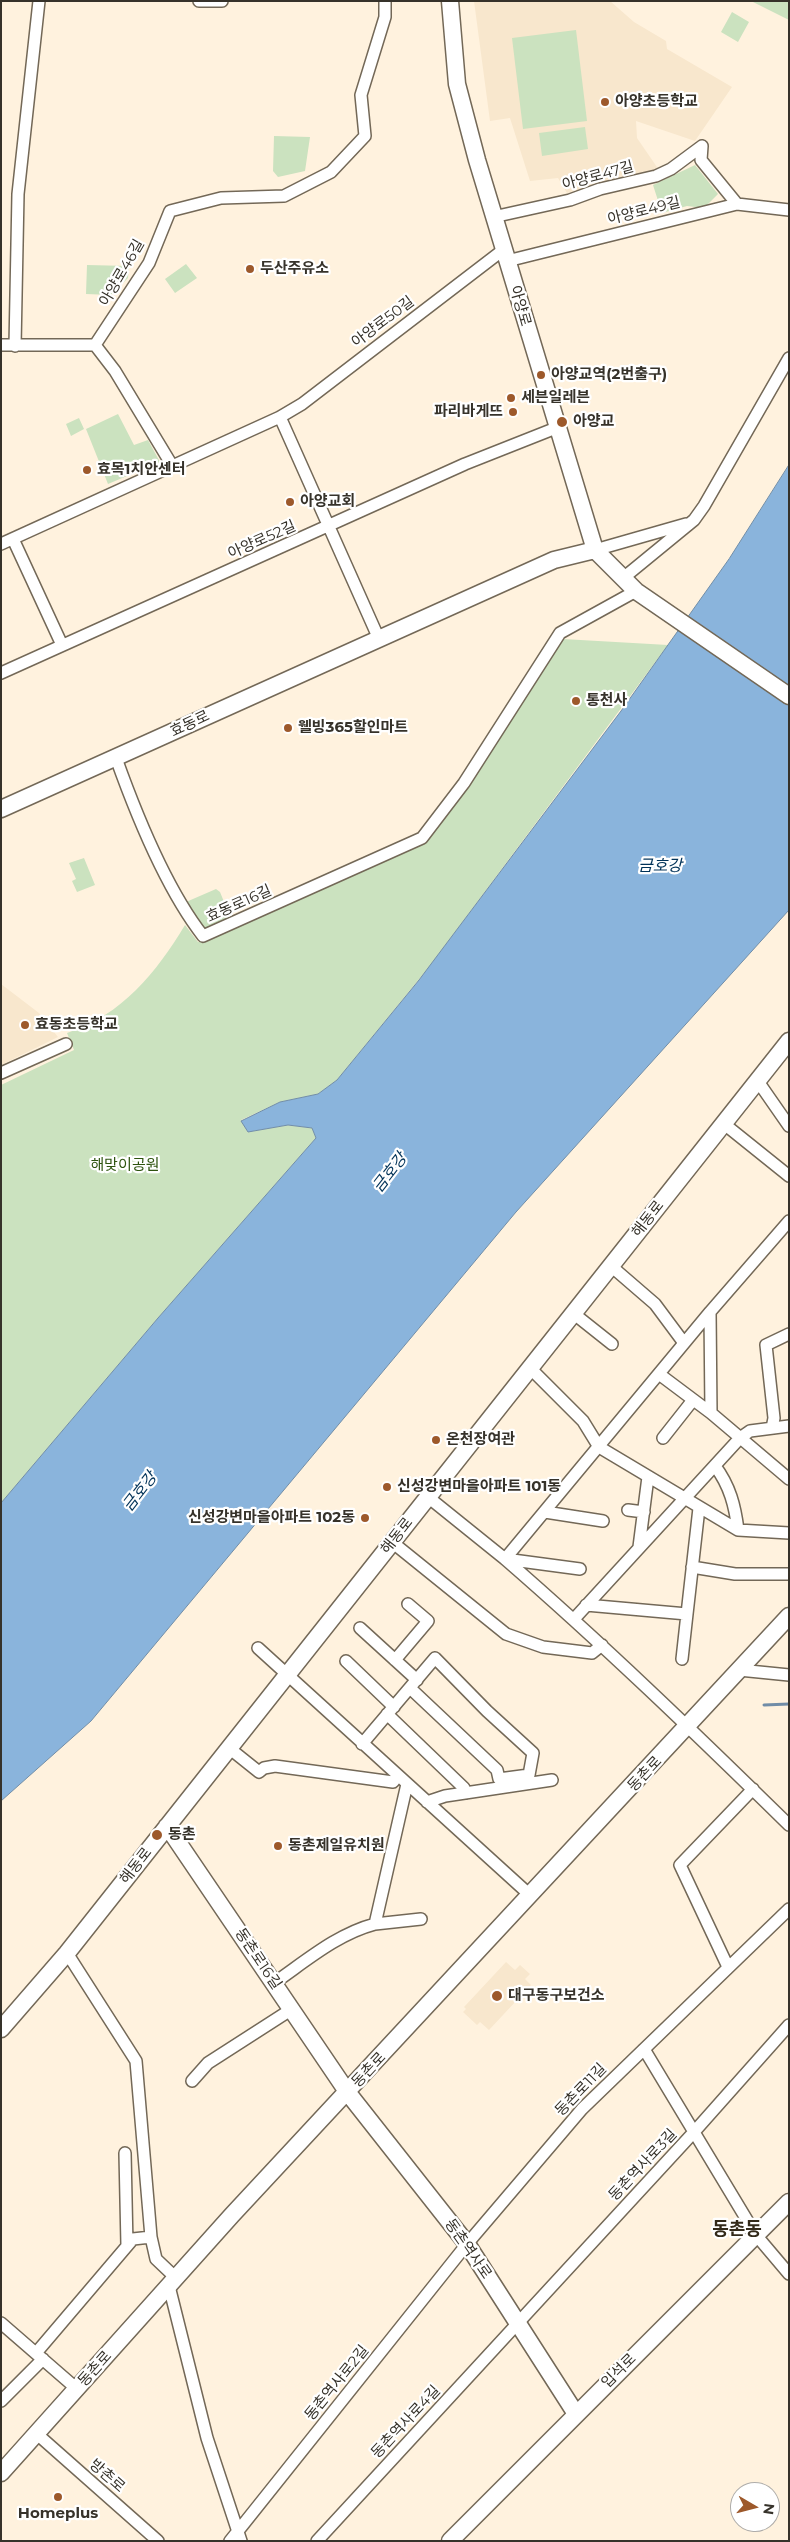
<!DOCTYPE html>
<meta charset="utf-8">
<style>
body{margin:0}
#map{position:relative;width:790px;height:2542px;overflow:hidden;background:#fff2de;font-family:Montserrat,sans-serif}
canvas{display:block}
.frame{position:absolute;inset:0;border:2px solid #36322a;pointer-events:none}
.north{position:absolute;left:730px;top:2482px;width:50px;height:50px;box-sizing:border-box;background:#fff;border:1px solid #afadaa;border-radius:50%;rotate:98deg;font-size:14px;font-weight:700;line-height:20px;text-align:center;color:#36322a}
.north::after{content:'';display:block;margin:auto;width:18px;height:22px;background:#9d592b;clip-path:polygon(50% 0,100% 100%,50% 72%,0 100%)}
</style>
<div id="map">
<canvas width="790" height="2542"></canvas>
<div class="frame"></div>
<div class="north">N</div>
</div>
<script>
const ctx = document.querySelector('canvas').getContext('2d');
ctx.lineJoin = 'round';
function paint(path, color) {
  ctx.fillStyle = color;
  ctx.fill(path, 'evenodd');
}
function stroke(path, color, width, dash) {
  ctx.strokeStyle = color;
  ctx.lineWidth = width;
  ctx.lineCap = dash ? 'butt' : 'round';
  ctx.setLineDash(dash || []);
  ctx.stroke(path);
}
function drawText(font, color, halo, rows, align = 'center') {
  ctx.font = font + ' Montserrat,"Noto Sans KR",sans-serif';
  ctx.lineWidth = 4.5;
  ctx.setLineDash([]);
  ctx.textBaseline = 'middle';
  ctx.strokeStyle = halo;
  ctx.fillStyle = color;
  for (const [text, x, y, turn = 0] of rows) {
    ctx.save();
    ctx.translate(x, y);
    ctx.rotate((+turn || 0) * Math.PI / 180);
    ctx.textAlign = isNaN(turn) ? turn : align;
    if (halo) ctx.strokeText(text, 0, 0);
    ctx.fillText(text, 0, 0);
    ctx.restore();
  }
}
paint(new Path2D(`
 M474 1H610L634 22 666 41 667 49 732 87 695 141 636 121 637 138 659 170 567 193 558 178 530 181 510 118 490 121Z
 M1 984 39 1013 58 1037 1 1065Z
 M506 1962 515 1970 520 1965 530 1974 525 1979 531 1985 489 2030 480 2022 477 2025 463 2012 466 2009 464 2007Z`), '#f8e7cd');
paint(new Path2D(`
 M751 1H789V20Z
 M732 12 749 22 738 42 721 32Z
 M576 30 587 121 523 129 512 38Z
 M585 127 588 149 542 156 539 133Z
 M274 136 310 137 305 171 278 177 273 171Z
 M695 165 718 194 704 208 687 206 662 213 653 185Z
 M186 264 197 278 175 293 165 279Z
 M87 265 129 266 128 278 111 295 86 294Z
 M118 414 134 445 148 440 160 462 108 484 86 429Z
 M79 418 84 429 71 436 66 424Z
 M563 639 668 645 429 967 337 1080 318 1094 280 1102 241 1120 248 1132 288 1125 312 1128 316 1138 158 1318 1 1503V1085L74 1050 67 1033C122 1015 156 973 185 925L198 942 419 845 466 789Z
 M84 858 95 885 77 892 72 881 76 879 69 863Z
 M216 889 220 892 231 919 206 930 186 902Z`), '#cbe2bf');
const water = new Path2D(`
 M789 465V910L516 1212 91 1721 1 1801V1503L158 1318 316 1138 312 1128 288 1125 248 1132 241 1121 280 1102 318 1094 337 1080 419 980 621 711 729 559Z`);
paint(water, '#8ab4dc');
stroke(water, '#718da7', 1);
stroke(new Path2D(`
 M764 1705 789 1704`), '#718da7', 3);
const street = new Path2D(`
 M199 1H222
 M702 146 701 160 737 204
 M493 217 570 200 600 189 656 176 671 169 702 146
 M507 261 737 204 789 210
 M1 345H95L149 263 170 211 221 198 284 196 331 172 365 136 361 95 385 17V1
 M95 345 115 371 173 467
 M15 346 18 194 39 1
 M280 417 379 639
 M13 539 62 645
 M1 544 280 417 302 404 503 250
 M595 550 686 524
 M622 579 694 520 704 506 789 358
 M1 673 465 464 556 428
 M116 758C136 814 167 890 203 936L422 838 464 783 560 633 636 591
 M1 1073 66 1044
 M757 1080 789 1126
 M723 1123 789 1176
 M611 1266 655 1304 684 1343
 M710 1312 711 1413
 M573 1313 612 1344
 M529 1367 583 1421 599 1447 738 1530 789 1533
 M659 1374 711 1413 789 1479
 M772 1428 774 1418 766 1345 789 1334
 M663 1438 693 1400
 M715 1466C730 1486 735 1506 738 1530
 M428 1497 505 1559 710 1312 789 1221
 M628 1510 644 1512
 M545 1512 603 1521
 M392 1542 506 1634 543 1647 592 1653 602 1645
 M639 1547 648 1477
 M505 1559C603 1644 696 1734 789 1825
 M505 1559 580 1569
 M692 1567 735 1574H788
 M586 1605 687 1614 699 1508
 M574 1619 740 1438 750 1431 789 1426
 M360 1628 417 1680
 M258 1648 531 1896
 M682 1659 687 1614
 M395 1660 428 1621 408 1604
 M346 1661 394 1707
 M739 1670 789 1675
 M387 1714 464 1788 466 1793
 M362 1744 435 1658 487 1711 533 1753 529 1775 499 1779 497 1770 410 1688
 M229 1748 259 1772 264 1768 275 1766 393 1782 398 1776
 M427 1802 445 1796 552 1780
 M375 1924 421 1919
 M728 1967 680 1865 753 1789
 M274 1983C306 1961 337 1934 375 1924L407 1784
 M644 2049 756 2235 789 2274
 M192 2081 208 2063 292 2009
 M125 2153 127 2246
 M151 2237 156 2259 176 2278
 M169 2286 207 2438 241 2541
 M1 2323 77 2389
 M36 2353 133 2239 151 2237 136 2061 67 1953
 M1 2401 43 2359
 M37 2434 158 2541
 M230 2541 467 2244 582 2109 789 1909
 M317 2541 694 2132 789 2025`);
const secondary = new Path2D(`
 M450 1 457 84 477 160 595 550 636 591 789 696
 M1 809 554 560 595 550
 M167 1826 348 2093 467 2244 576 2414
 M1 2029 67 1953 789 1041
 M1 2473 232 2215 789 1616
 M450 2541 789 2202`);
stroke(street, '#736857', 14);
stroke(secondary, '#736857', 19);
stroke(street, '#fff', 11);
stroke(secondary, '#fff', 16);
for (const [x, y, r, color] of [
 [605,102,5,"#9d592b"],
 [250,269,5,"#9d592b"],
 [541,375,5,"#9d592b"],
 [511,398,5,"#9d592b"],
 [513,412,5,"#9d592b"],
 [562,422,6,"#9d592b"],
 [87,470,5,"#9d592b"],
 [290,502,5,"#9d592b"],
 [576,701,5,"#9d592b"],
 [288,728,5,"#9d592b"],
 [25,1025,5,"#9d592b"],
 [436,1440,5,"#9d592b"],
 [387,1487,5,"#9d592b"],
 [365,1518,5,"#9d592b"],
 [157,1835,6,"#9d592b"],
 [278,1846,5,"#9d592b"],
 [497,1996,6,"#9d592b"],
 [58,2497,5,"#9d592b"]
]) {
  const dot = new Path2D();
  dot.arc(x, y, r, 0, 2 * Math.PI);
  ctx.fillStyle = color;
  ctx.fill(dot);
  stroke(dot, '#fff', 2);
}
drawText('bold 15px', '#36322a', '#fff', [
 ["아양초등학교",615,102],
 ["두산주유소",260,269],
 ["아양교역(2번출구)",551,375],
 ["세븐일레븐",521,398],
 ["파리바게뜨",503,412,"right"],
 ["아양교",573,422],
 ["효목1치안센터",97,470],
 ["아양교회",300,502],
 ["통천사",586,701],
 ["웰빙365할인마트",298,728],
 ["효동초등학교",35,1025],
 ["온천장여관",446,1440],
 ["신성강변마을아파트 101동",397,1487],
 ["신성강변마을아파트 102동",355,1518,"right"],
 ["동촌",168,1835],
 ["동촌제일유치원",288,1846],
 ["대구동구보건소",508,1996],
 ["Homeplus",58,2514,"center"]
], 'left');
drawText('15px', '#36322a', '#fff', [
 ["아양로47길",598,176,-15],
 ["아양로49길",644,211,-14],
 ["아양로46길",122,273,-60],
 ["아양로",520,306,74],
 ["아양로50길",383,322,-37],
 ["아양로52길",262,540,-24],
 ["효동로",190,724,-25],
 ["효동로16길",239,904,-24],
 ["해동로",648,1219,-52],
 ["해동로",397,1536,-52],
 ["동촌로",645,1774,-47],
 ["해동로",136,1866,-52],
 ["동촌로16길",258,1959,56],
 ["동촌로",369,2070,-47],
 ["동촌로11길",581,2090,-46],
 ["동촌역사로3길",643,2165,-47],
 ["동촌역사로",468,2249,55],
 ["동촌로",95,2369,-48],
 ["입석로",619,2371,-45],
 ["동촌역사로2길",337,2383,-51],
 ["동촌역사로4길",406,2422,-47],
 ["방촌로",107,2476,41]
]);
drawText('15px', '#2e540f', '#fff', [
 ["해맞이공원",125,1166]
]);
drawText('italic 16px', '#003258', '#fff', [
 ["금호강",660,866],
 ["금호강",390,1173,-52],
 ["금호강",140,1492,-52]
]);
drawText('bold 18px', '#332a1a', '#fff', [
 ["동촌동",737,2230]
]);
</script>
